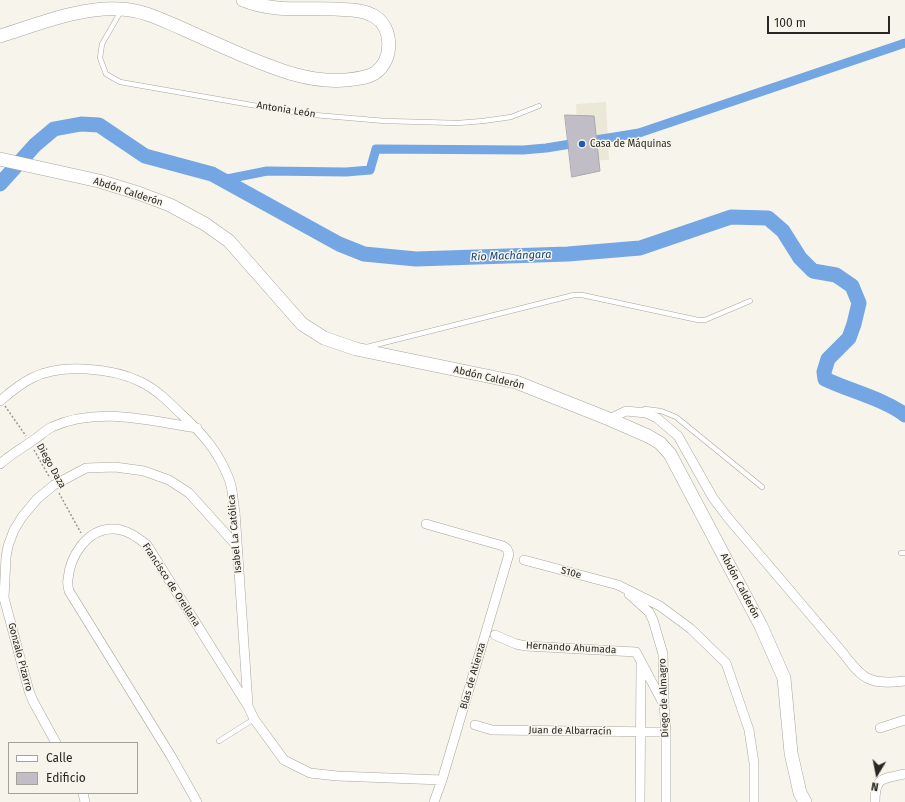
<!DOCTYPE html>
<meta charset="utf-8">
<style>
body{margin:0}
#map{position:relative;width:905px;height:802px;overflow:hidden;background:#f7f5eb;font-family:"Fira Sans",sans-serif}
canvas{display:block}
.legend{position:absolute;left:8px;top:742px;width:130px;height:52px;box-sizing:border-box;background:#f7f5eb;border:1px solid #a4a39b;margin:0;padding:5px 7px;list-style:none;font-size:12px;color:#282723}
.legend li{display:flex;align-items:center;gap:8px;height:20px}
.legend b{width:20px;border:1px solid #a4a39b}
.north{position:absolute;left:857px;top:754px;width:40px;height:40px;-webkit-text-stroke:3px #f7f5eb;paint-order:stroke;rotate:190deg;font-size:11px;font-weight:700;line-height:16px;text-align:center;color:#282723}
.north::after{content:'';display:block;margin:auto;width:14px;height:18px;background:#282723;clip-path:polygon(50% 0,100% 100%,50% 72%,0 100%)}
.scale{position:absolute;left:767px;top:16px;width:123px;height:18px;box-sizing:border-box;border:2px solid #282723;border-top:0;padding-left:5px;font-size:12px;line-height:14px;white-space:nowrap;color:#282723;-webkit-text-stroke:3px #f7f5eb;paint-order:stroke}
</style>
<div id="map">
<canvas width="905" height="802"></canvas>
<ul class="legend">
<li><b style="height:5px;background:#fff"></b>Calle</li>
<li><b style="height:11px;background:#c1bdc7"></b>Edificio</li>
</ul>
<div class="north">N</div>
<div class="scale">100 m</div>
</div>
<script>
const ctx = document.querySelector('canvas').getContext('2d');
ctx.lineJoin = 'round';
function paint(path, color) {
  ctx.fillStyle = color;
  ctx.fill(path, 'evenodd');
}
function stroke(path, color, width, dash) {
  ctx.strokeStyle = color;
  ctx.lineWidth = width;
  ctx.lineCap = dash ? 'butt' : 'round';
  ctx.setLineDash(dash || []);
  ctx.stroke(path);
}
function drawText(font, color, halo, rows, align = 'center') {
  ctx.font = font + ' "Fira Sans",sans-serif';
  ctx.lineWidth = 3;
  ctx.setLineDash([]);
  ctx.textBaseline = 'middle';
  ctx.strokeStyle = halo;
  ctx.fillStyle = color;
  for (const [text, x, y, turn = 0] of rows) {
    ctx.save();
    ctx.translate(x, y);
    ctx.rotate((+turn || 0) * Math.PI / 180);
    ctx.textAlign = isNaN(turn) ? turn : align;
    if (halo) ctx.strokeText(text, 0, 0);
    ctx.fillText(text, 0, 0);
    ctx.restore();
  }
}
paint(new Path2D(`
 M606 102 609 160 579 161 576 104Z`), '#ece8d7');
stroke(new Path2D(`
 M222 180 267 171 346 172 370 170 376 149 523 150 546 148 639 133 905 43`), '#73a6e3', 9);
stroke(new Path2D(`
 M0 184 35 145 54 129 81 124 99 125 145 156 212 174 339 244 364 254 416 259 568 254 640 248 731 217 768 218 783 231 800 258 813 271 836 275 852 286 859 303 854 324 849 338 828 359 824 372 825 379C850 391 884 399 905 415`), '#73a6e3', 15);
const building = new Path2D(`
 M565 115 594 116 600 171 572 177Z`);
paint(building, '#c1bdc7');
stroke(building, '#aaa7b0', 1);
const lane = new Path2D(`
 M121 11 102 44 100 58 106 74 120 82 303 114 385 121 458 123 483 121 511 117 539 106
 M367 347 574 295H582L698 320H705L750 301
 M645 409 661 411 676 417 762 487
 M901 553H905
 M219 741 254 719`);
const street = new Path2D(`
 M0 401C8 394 22 383 32 378 61 363 113 368 141 382 157 390 169 402 181 414 203 434 218 451 229 479 233 489 233 502 235 512L248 705
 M609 419 626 411 646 413 657 418 678 436 713 498 729 519 843 653C863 680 870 685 905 681
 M0 464C10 455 21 449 32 441 39 437 45 430 52 427 98 406 150 421 197 428
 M426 524 503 546 507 549 509 554 442 780 434 802
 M524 560 618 585 660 606 691 629 726 663 749 730 754 763V802
 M629 594 649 612 653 620 663 654 664 704 666 732V802
 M495 635 516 644 526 646 636 652 663 703
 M475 725 492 730 666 732
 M880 728 905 720
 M56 743 33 701 29 691 4 598 6 557 8 546 14 530 22 517 37 499 54 485 86 468 115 467 144 471 169 480 189 493 236 545
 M83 793 85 802
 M197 802 171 756 69 591C68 587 67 583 68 579 70 557 86 530 111 529 125 528 137 537 147 545L248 706 254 719 284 760 310 773 337 776 442 780
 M640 802 641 665
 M875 802C875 776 883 779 905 774`);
const secondary = new Path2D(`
 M0 36C39 24 79 7 120 9 143 10 160 19 181 28 201 37 221 46 242 55 276 69 309 83 346 80 356 79 367 78 375 73 394 60 393 27 374 16 362 9 349 10 335 9 304 8 272 12 243 0
 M0 159 99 181 138 193 170 205 205 224 229 241 302 324 324 338 356 349 516 382 609 419 648 436 660 443 670 454 761 626 784 678 791 753 800 793 805 802`);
stroke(lane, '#a7a69c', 5.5);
stroke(street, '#a7a69c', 10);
stroke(secondary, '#a7a69c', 14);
stroke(new Path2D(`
 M5 406 26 436
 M34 450 50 478
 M59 493 81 533`), '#999790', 1.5, [2, 2]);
stroke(lane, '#fff', 4.5);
stroke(street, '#fff', 9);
stroke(secondary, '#fff', 13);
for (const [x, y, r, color] of [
 [582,144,4,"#1e5cad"]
]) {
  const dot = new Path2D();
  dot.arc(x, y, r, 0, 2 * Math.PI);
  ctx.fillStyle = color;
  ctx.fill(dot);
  stroke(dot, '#f7f5eb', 1.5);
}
drawText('10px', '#282723', '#f7f5eb', [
 ["Antonia León",286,110,9],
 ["Abdón Calderón",128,192,18],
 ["Abdón Calderón",489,378,13],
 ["Diego Daza",51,466,61],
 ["Isabel La Católica",235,534,-95],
 ["S10e",571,573,15],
 ["Francisco de Orellana",171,585,57],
 ["Abdón Calderón",740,586,62],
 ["Hernando Ahumada",571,648,3],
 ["Gonzalo Pizarro",20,657,75],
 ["Blas de Atienza",473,676,-74],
 ["Diego de Almagro",664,698,-92],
 ["Juan de Albarracín",570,731,1]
]);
drawText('10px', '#282723', '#f7f5eb', [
 ["Casa de Máquinas",590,144]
], 'left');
drawText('italic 11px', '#0f447b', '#f7f5eb', [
 ["Río Machángara",511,256,-2]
]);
</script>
